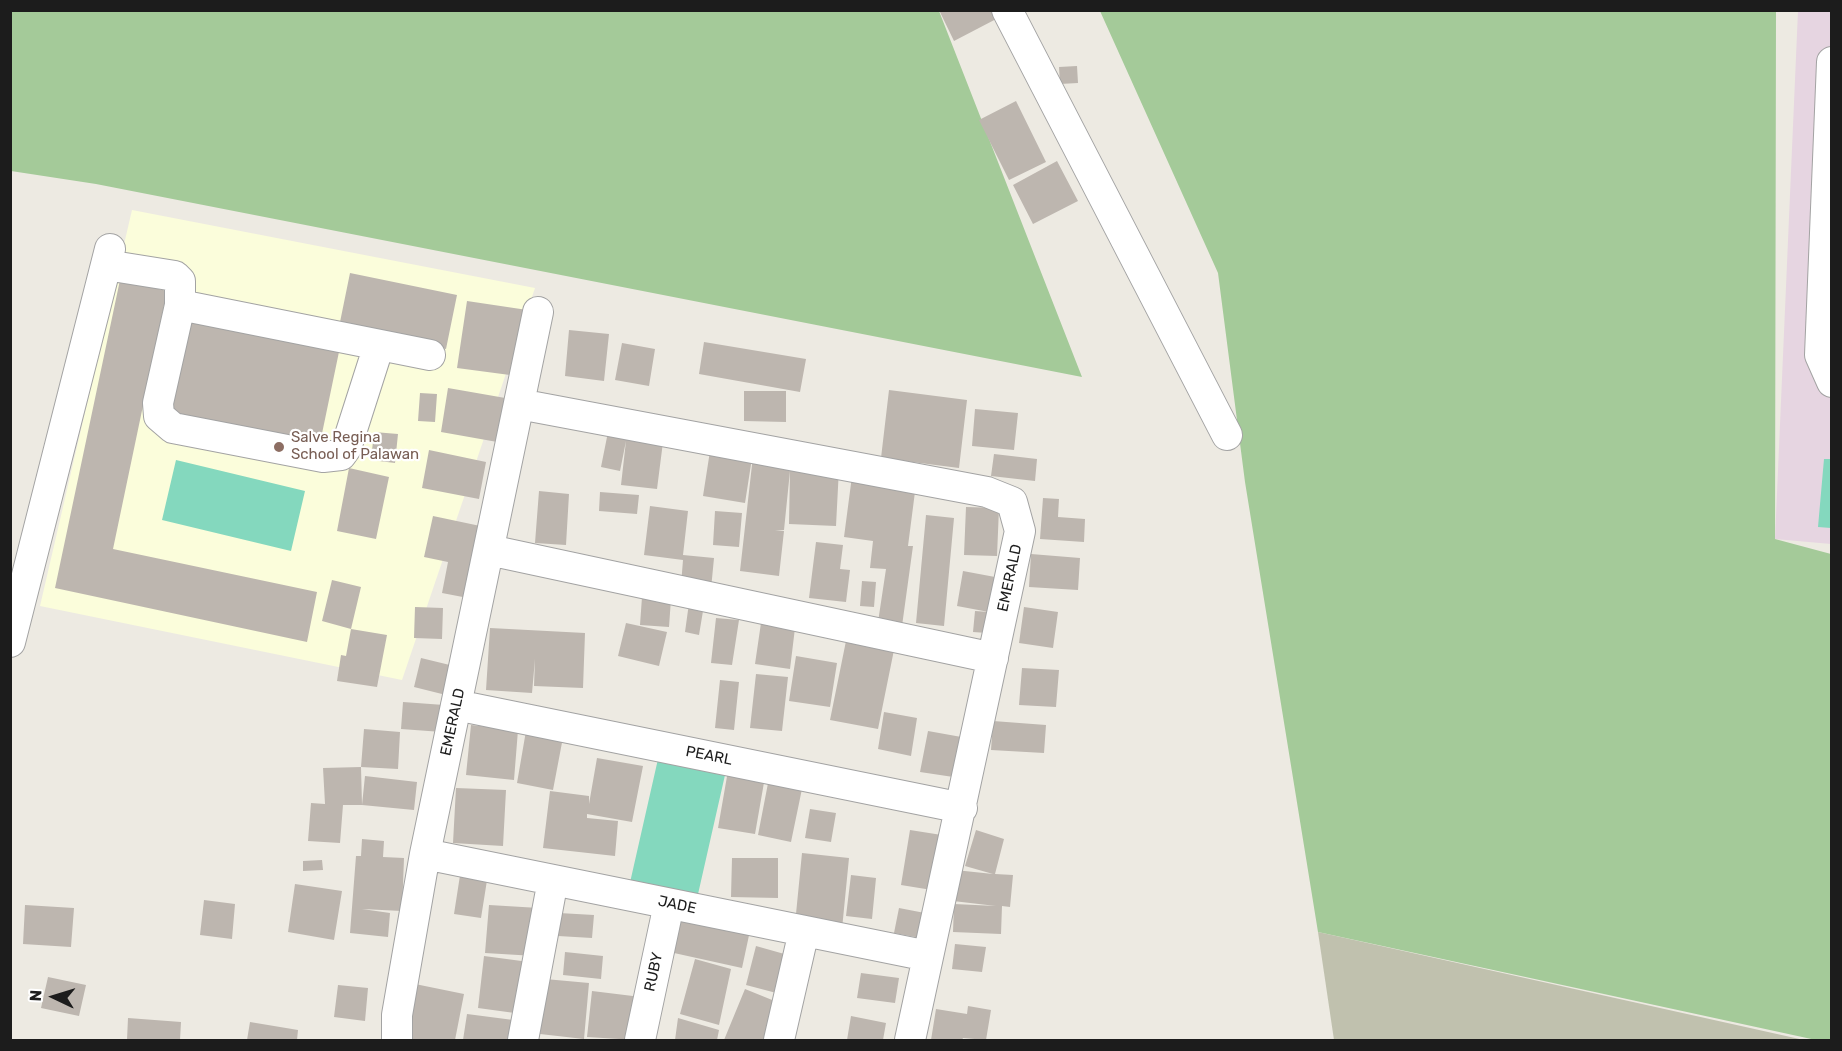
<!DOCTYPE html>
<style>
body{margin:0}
#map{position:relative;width:1842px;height:1051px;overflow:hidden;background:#edeae2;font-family:Rubik,sans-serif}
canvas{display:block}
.frame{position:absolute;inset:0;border:12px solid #1c1c1c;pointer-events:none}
.north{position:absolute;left:24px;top:967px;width:60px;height:60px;-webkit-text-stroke:4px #fff;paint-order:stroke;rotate:274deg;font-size:16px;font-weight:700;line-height:24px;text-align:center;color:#1c1c1c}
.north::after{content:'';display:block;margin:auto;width:21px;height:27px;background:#1c1c1c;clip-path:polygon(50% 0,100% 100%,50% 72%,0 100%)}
</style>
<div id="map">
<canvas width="1842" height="1051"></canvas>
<div class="frame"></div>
<div class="north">N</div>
</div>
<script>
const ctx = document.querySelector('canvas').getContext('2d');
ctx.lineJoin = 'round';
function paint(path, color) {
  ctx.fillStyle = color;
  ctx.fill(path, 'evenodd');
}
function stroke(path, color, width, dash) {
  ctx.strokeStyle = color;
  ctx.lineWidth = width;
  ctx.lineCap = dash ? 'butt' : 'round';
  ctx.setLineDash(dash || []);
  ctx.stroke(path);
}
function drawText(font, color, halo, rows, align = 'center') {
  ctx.font = font + ' Rubik,sans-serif';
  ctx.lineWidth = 4.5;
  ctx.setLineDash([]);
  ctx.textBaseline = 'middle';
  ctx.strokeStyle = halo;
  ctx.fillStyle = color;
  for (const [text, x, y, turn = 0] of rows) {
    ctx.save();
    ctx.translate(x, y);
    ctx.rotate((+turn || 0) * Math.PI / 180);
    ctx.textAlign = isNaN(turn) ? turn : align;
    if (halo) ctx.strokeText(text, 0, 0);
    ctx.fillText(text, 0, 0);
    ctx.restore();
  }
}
paint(new Path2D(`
 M1798 11H1831V544L1775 539Z`), '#e6d5e1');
paint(new Path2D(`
 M132 210 535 288 402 680 40 606Z`), '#fbfddb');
paint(new Path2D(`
 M1318 932 1804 1040H1334Z`), '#c0c1ae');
paint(new Path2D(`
 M10 11H939L1082 377 96 184 11 171Z
 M1100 11H1776L1775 539 1831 554V1040H1816L1318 932 1245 482 1218 273Z`), '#a4ca99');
paint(new Path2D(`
 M1824 459H1831V528L1818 527Z
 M176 460 305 491 291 551 162 520Z
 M658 759 725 775 696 903 629 887Z`), '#84d8be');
paint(new Path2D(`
 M939 10H997L1000 17 954 41Z
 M1077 66 1078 83 1060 84 1059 67Z
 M1016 101 1046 162 1009 180 979 120Z
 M1057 161 1078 201 1033 224 1013 185Z
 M350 273 457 295 446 349 339 327Z
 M120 280 167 291 113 549 317 592 307 642 55 588Z
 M467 301 534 311 525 377 457 368Z
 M186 316 340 347 319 448 166 417Z
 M569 330 609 334 604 381 565 376Z
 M704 342 806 359 800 392 699 374Z
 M622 343 655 349 649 386 615 380Z
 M448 388 511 399 503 443 441 432Z
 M889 390 967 400 959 468 881 458Z
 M744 391H786V422L744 421Z
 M420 393 437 394 435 422 418 421Z
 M975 409 1018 413 1014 450 972 446Z
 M374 432 398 434 395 463 371 460Z
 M608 432 663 442 657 489 621 485 626 441 620 471 601 467Z
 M429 450 486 462 479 499 422 488Z
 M710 451 752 458 745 503 703 496Z
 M994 454 1037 459 1035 481 991 476Z
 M753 456 839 468 836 526 789 524 790 471 784 530H775L784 531 779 576 740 571Z
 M349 468 389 477 376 539 337 531Z
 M852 476 916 484 908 546H913L902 626 878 622 886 569 870 568 873 541 844 537Z
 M539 491 569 494 566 545 535 543Z
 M600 492 639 495 637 514 599 511Z
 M1043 498 1059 499 1058 517 1085 519 1084 542 1040 539Z
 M650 506 688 511 683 555 714 558 711 589 681 585 683 560 644 555Z
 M966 507 999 508 997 556 964 555Z
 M715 511 742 513 739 547 713 545Z
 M926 515 954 518 944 626 916 623Z
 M433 516 485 527 468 598 442 593 448 562 424 557Z
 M816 542 843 545 840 569 850 570 846 602 809 598Z
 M1031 554 1080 558 1078 590 1029 587Z
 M963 571 995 577 989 612 957 606Z
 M332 580 361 587 351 629 322 621Z
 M862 581 876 582 874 607 860 606Z
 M642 597 671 599 669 627 640 625Z
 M689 603 704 605 699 635 685 632Z
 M415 607 443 608 442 639 414 638Z
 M1024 607 1058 612 1053 648 1019 643Z
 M975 611 989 612 987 633 973 632Z
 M716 618 739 620 732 665 711 663Z
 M626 623 667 632 659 666 618 656Z
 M761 623 795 628 790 669 755 664Z
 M490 628 585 633 583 688 534 686 535 659 532 693 486 690Z
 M351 629 387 635 377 687 337 681 341 655 346 656Z
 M847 636 895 645 878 729 830 720Z
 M796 656 837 663 830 707 789 701Z
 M421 658 458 667 450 696 414 687Z
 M1022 668 1059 670 1056 707 1019 705Z
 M756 674 788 677 782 731 750 728Z
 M720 680 739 682 734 730 715 728Z
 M403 702 444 705 442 732 401 729Z
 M884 712 917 718 911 756 878 749Z
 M993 721 1046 725 1044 753 991 750Z
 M471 725 518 730 514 780 466 775Z
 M527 725 564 732 553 790 517 783Z
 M364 729 400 732 398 769 361 767 362 805H343L340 843 308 841 311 803 325 804 323 768 361 767Z
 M928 731 967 738 960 778 920 772Z
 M597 758 643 766 632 822 587 814V818L618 821 615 856 543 848 550 791 589 796V804Z
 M729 765 766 771 755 834 718 828Z
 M365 776 417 782 414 810 362 805Z
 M769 778 803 784 791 842 758 835Z
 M456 788 506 790 503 846 453 843Z
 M810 809 836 813 831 842 805 838Z
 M910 830 948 836 938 891 901 885Z
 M976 830 1004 839 995 874 1013 875 1010 907 1002 906 1001 934 953 932 954 904 996 906 953 901 955 870 993 874 965 866Z
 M362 839 384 841 383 857 404 858 402 911 362 909 390 913 388 937 350 933 356 856H361Z
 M802 853 849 858 842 929 795 924Z
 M732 858H778V898L731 897Z
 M322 860 323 870 303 871V861Z
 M461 869 488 874 481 918 454 914Z
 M851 875 876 878 872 919 846 916Z
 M295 884 342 891 334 940 288 932Z
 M204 900 235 904 232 939 200 935Z
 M25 905 74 908 71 947 23 944Z
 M489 905 539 908 535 956 485 953Z
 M899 908 930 914 926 939 894 933Z
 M674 909 751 926 742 968 665 951Z
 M559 913 594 915 592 938 558 936Z
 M955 944 986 947 982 972 952 969Z
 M756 946 795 957 784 995 746 985Z
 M565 952 603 956 601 979 563 975Z
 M484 956 529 962 522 1014 478 1008Z
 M695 959 731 969 719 1025 680 1014Z
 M861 973 899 978 895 1003 857 998Z
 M48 977 86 985 79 1016 41 1008Z
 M545 979 589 983 584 1039 540 1034Z
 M415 984 464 994 455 1040H403Z
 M338 985 368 988 365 1021 334 1017Z
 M745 989 782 1004 767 1040H724Z
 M592 991 641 997 635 1040 587 1037Z
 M968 1006 991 1010 986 1040 963 1038 962 1040H931L936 1009 967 1014Z
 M467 1014 521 1021 518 1040H463Z
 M851 1016 886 1023 883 1040H847Z
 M128 1018 181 1022 180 1040H127Z
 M678 1018 719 1030 717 1040H675Z
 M250 1022 298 1030 297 1040H247Z`), '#bdb6af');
const minor = new Path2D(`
 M1007 10 1227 435
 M1832 62 1820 355 1832 382
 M106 265 175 276 180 281V305L430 355
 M180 305 158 403 159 416 173 428 323 457 341 455 346 448 379 345
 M519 404 987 492 1012 502 1020 531 910 1040
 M489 550 993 658
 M10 642 110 249
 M456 705 962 808
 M425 854 928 956
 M397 1040V1015L425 854 538 312
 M523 1040 553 880
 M640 1040 669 904
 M779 1040 804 931`);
stroke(minor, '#a3a3a3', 32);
stroke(minor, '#fff', 30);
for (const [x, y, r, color] of [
 [279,447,6,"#8d6e63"]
]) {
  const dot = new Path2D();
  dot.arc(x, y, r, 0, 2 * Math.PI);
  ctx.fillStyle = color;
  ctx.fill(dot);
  stroke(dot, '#fff', 2);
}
drawText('15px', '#785e54', '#fff', [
 ["Salve Regina",291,438],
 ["School of Palawan",291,455]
], 'left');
drawText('15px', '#1c1c1c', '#fff', [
 ["EMERALD",1010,578,-78],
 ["EMERALD",453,722,-78],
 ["PEARL",709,756,11],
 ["JADE",677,905,12],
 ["RUBY",654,972,-78]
]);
</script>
